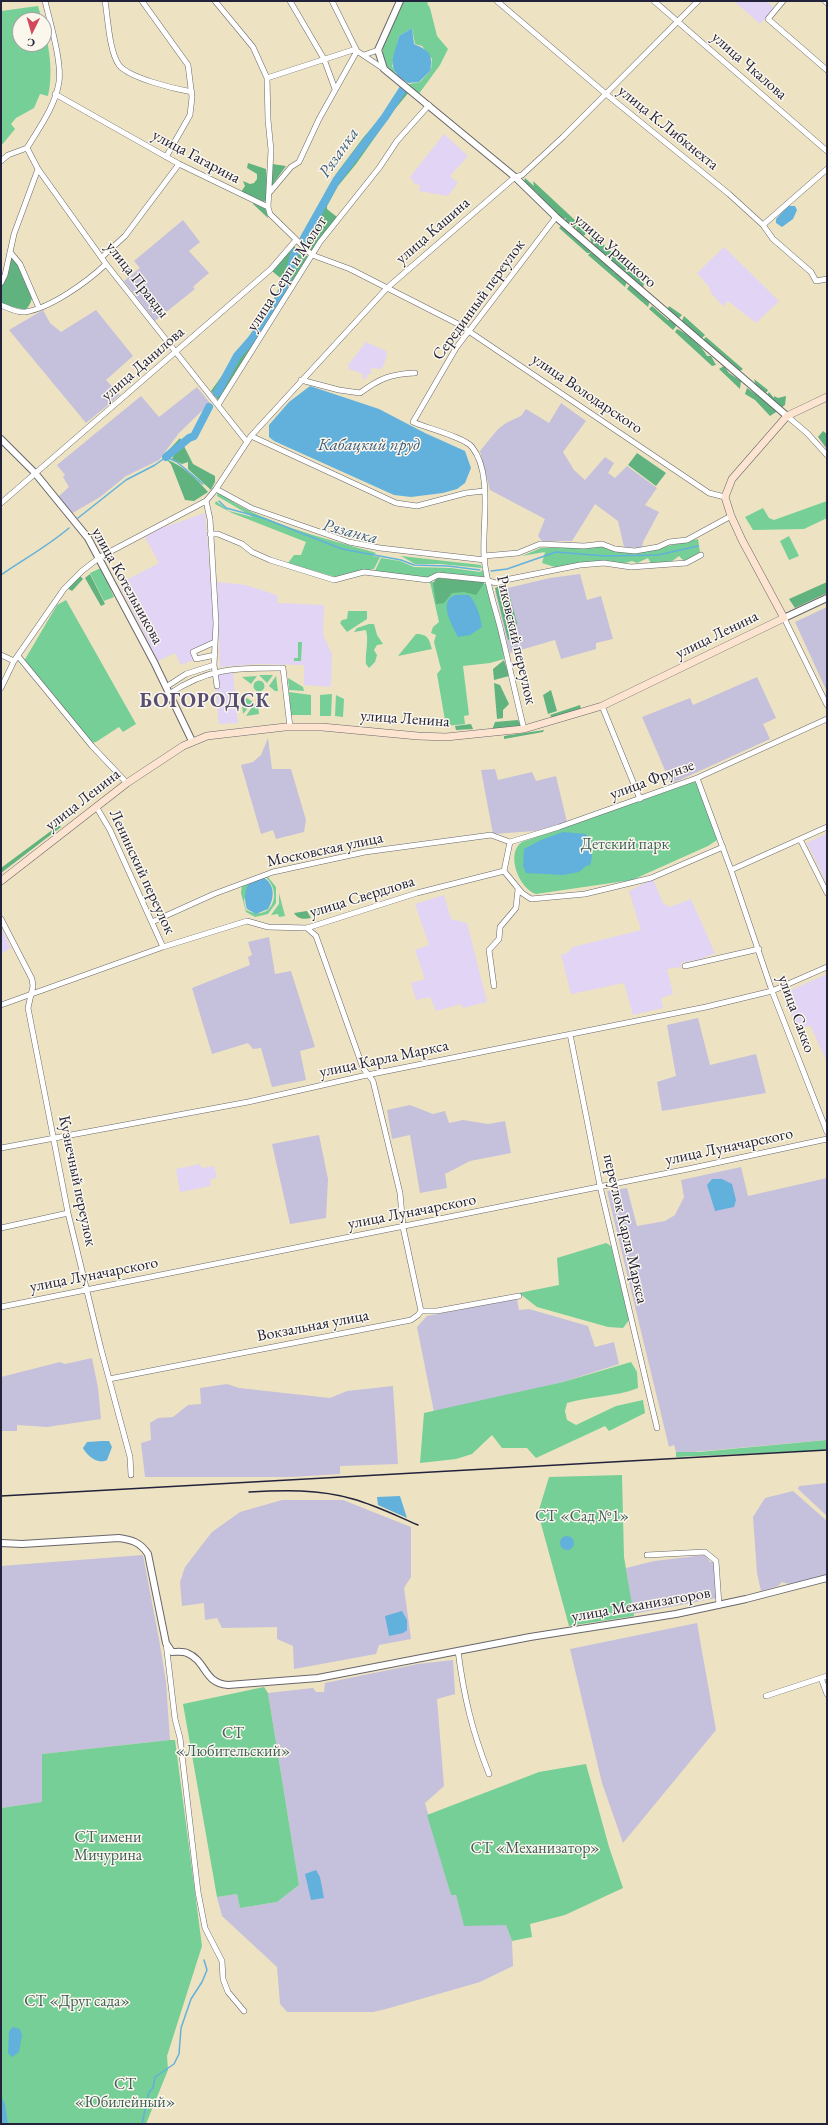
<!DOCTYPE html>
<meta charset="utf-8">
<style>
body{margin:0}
#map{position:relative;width:828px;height:2125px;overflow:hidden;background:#ede3c3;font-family:"EB Garamond",serif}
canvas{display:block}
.frame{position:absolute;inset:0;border:2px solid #22223b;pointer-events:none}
.north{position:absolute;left:12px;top:12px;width:40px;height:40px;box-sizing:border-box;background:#fbf7ec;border:1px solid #a4a2a5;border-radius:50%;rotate:185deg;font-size:11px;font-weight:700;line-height:16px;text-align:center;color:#22223b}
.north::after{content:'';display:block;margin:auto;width:14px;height:18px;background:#d1495b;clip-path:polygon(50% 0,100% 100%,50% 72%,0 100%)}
</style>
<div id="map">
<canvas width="828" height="2125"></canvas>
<div class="frame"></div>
<div class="north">С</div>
</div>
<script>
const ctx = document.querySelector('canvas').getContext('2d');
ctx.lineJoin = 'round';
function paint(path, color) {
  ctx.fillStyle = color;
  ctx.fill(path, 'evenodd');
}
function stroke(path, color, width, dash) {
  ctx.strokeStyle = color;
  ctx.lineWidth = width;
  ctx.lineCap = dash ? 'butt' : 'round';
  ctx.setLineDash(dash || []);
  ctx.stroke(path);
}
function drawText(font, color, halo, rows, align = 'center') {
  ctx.font = font + ' "EB Garamond",serif';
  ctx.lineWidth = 3;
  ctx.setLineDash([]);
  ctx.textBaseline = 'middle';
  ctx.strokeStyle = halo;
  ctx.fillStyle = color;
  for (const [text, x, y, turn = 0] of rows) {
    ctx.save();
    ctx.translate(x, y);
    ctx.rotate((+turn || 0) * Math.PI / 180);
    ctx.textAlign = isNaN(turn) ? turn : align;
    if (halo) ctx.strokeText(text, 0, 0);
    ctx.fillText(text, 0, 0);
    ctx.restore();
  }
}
paint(new Path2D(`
 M734 1H767L774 8 760 24Z
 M444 134 468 156 450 176 458 183 448 196 419 191 420 185 415 184 410 177Z
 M724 247 779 301 756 323 728 301 723 306 711 293 709 287 697 273Z
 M366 342 386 351 387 355 383 367 381 369 371 368V374H368L366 379H362L363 374 349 369 348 365Z
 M205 513 214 614V643L193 652 196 659 181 665 175 653 158 661 119 584 159 563 145 537 159 529Z
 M217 582 245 585 268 592 278 596 277 603 324 605 323 635 332 654 331 687 304 685V665L257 664 220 667Z
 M233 672 238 723 219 724 214 673Z
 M827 833V884L807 843Z
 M653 879 663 903 670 907 691 899 715 953 701 959 681 963V967L667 969 673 994 661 998 663 1008 633 1015 624 983 571 994 561 955 567 953 573 947 641 930 629 891Z
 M444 895 451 919 467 923 487 1002 463 1008 461 1004 436 1011 430 997 416 1000 411 983 425 979 415 950 429 945 415 904Z
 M1 928 11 948 1 954Z
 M827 974V1062L810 1025 798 1030 782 994Z
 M200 1164 202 1168 214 1166 217 1178 210 1179 211 1186 180 1192 176 1169Z`), '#e1d4f4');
paint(new Path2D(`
 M183 220 200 242 189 251 209 273 196 284 193 287 195 289 155 321 124 281 140 268 134 261Z
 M43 310 50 323 61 332 96 310 133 356 106 380 120 395 86 423 9 330Z
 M197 387 210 403 179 433 159 460 126 476 100 497 71 514 58 497 69 487 63 477 65 475 57 465 141 396 159 417Z
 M561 403 586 421 563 452 574 470 585 480 605 457 614 463 608 473 615 478 627 466 657 488 645 505 659 512 643 542 642 548 624 547 618 521 595 504 572 541H542L538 536 545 519 490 490 480 451 498 429 506 423 521 416 526 409 549 423Z
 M580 574 587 600 601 596 613 639 596 643V649L561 659 555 640 510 653 495 591 550 578Z
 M827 607V692L795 622Z
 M757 677 776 718 763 724 770 739 671 784 642 717 690 698 693 705Z
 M268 738 272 769H291L306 820 304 832 276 839 273 830 261 834 241 765 253 762 261 755Z
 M495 769 498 780 532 772 536 781 556 776 567 822 535 831 493 834 481 770Z
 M269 937 275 974 291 971 315 1047 300 1051 306 1080 272 1087 261 1048 253 1049 248 1043 212 1054 192 988 250 965 248 957 252 955 248 942Z
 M698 1018 710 1065 756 1054 766 1093 662 1111 657 1082 676 1076 667 1025Z
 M410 1105 433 1114 445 1111 449 1123 463 1120 488 1124 505 1121 511 1153 470 1161 445 1174 447 1188 420 1193 410 1135 392 1139 387 1110Z
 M319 1135 328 1179 326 1218 290 1224 272 1144Z
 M741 1167 748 1196 827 1178V1440L682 1453 676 1452 674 1445 669 1447 607 1191 627 1188 637 1226 665 1221 675 1215 684 1197 681 1180Z
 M517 1299 519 1310 529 1309 588 1326 595 1347 614 1342 619 1364 563 1382 434 1412 417 1327 427 1316Z
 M92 1358 98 1388 101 1419 47 1427 17 1425V1431H1V1377L60 1362 65 1364Z
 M227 1384 239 1388 330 1398 347 1391 393 1386 398 1464 340 1466V1474L292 1477H145L141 1443 151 1440 150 1423 158 1418 173 1417 188 1405 201 1404 200 1388Z
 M827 1483V1516L798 1489 799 1486Z
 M793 1491 827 1521V1575L789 1584 782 1582 778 1586 761 1591 757 1573 753 1517 765 1498Z
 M282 1500H343L411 1527V1577L404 1588 411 1639 379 1645 376 1654 294 1669 293 1646 277 1639V1627L222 1628 217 1618 205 1620 204 1603 182 1606 180 1582 185 1567 212 1532 240 1512Z
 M143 1555 160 1645 166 1682 170 1740 42 1754 43 1802 1 1808V1566Z
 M705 1555 710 1562H715L717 1598 633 1614 626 1568 654 1561Z
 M697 1623 716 1730 623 1843 602 1783 570 1649Z
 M453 1660 455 1694 437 1699 444 1786 425 1803 451 1895H456L464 1925H506L512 1941 513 1966 480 1982 386 2009 373 2012H287L280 2004 277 1967 222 1916 217 1897 237 1894 240 1908 277 1902 299 1885 268 1693 313 1688 316 1692H324L325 1683 418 1664Z`), '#c5c0db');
paint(new Path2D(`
 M404 1H430L427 3 430 8 437 36 448 49 440 65 418 95 408 86 409 84 420 82 431 70 432 59 422 46 415 44 412 28 399 36 392 66 396 74 407 84 395 77 382 59 383 48Z
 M38 6 42 20H20V44H44V28C50 50 53 74 48 96L40 94 34 108 16 118 11 124 15 129 1 146V11Z
 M218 491C252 521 328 539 373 552L376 553 372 556 380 557 374 569 335 577 288 563 294 555H301L306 542 232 513 215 504 216 501 229 511 253 517 217 496Z
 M827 501V518L804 529 753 530 745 517 763 508 769 518 774 520Z
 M789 536 799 556 789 560 780 541Z
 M698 539 700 552 685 562 679 556 671 562 652 565 648 558 637 563 632 561 622 564 558 568 542 563 545 552 522 556 541 548 600 546 614 550 654 549Z
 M401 556 481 565 482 568 440 564H415Z
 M381 558 400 561 414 567 451 568 480 572 483 570 484 578 437 574 427 578 374 573Z
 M101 568 114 597 104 601 90 573Z
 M430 582 486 584 503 647 504 659 490 663 463 666 469 715 464 716 465 724 446 726 437 674 441 669 434 642 436 635 431 633 433 627 439 622Z
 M66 600 136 724 123 732 119 727 96 742 91 743 24 661 57 605Z
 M348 611H367V619L347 632 340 623 342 620 347 619Z
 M369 624H374L377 635 383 644 377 645 374 650 377 655 375 662 369 668 366 664C365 652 369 642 366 630L354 632 357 628Z
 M416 634C428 634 429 639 432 649L398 656Z
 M298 642H302L301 661H294V658H298Z
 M259 675H273L267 683Z
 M257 676 251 684 242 677Z
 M276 676 278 691H275L269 686Z
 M288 678 303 687 304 691 289 690Z
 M253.5 686a5.5 5.5 0 1 1 11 0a5.5 5.5 0 1 1-11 0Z
 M289 692 311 695V715H291Z
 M332 694 331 716H320V695Z
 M336 695 344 699 343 717 335 716Z
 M241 696 245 697 253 702 243 714Z
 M254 704 258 706 259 714 246 716Z
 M694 782 697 783 717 840 708 846 632 880 536 894C519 889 505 853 522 842Z
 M264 876 268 877 276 887V903L268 914 255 917 246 912 241 893 242 885 249 882 244 901 246 910C274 924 283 889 264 876Z
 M279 893 285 916 279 917 278 914 271 915 279 904Z
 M606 1243 611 1246 629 1320 623 1328 608 1327 537 1307 519 1293 559 1285 557 1258Z
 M631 1362 637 1372 638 1388C616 1397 590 1396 567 1403L565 1411 567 1420 576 1425 616 1406 643 1400 645 1413 609 1431 605 1426 536 1458 527 1448H502L492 1435 472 1454 456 1459 420 1463 424 1413 563 1382Z
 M827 1440V1450L676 1457V1452H699Z
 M622 1475 624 1557 634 1616 569 1626 538 1513 549 1477Z
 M264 1687 268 1693 299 1885 277 1902 240 1908 237 1894 217 1897 183 1704Z
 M170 1740H175L202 1946 167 2056 168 2070 146 2124H1V1808L42 1802V1754Z
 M586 1764 609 1847 623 1888 565 1915 530 1924 532 1937 512 1941 506 1925 464 1926 456 1895H451L427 1815 539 1772Z`), '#75cf96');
paint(new Path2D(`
 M401 87 409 92 395 109 356 164 338 186 327 206V209L337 217 310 253 304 245 306 237 326 201V191L336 174 363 138 388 109Z
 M248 163 266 169 268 198 264 202 241 192 245 186 243 181 250 184 254 183 257 179V174L247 168Z
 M272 164 286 166 270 188Z
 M525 178 534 186 533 181 577 222 575 228 571 225 570 227 565 221 566 218 563 219 556 215 551 207 542 203 537 193 524 182Z
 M253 203 266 209 268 218 253 204Z
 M580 224 586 230 585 235 582 236 578 233 576 228Z
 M561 226H565L590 249V253H587L559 228Z
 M590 232 644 282 643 289 594 247 591 243Z
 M294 246 303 255 308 256 218 400 211 391 249 338 265 320 264 318 284 284V281L272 271Z
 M592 251C599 257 604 264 612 268L614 273H617L627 281 625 287 588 255Z
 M11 258C18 263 31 287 32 296 32 301 29 307 25 310L1 304V287L9 271Z
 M629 286H634L643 297 650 300 648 307 627 289Z
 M652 306 668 320H672L677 325 673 330 649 309Z
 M669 306 682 315 676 321 668 308Z
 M684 316 705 335 701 339 681 323Z
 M677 329C684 331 704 348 707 356H711L716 365 712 366 675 332Z
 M706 337 743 369 738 372 702 341Z
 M724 366 729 373 741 381 740 389 719 369Z
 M754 379 768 390 767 392 765 393 756 387Z
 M747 388 779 410 770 416 755 400 745 394Z
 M769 392 774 398V396L778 398 786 396 785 405 781 408 767 395Z
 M823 431 827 434V449L818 437Z
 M180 438 193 464 215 476V482L211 490 188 469V462L182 464 172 459 176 450 167 456 165 454Z
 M637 453 666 473 656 486 628 465Z
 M166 459C183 466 197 479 208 492L194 501 185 500 171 464Z
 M90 574 105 604 101 606 85 578Z
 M79 575 83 579 72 591 67 588Z
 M437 578 485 582 476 595 464 592 452 593 444 603 436 604 433 583Z
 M827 582V593L795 608 789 599Z
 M506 583 517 623V634L508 640 495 588Z
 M504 660 509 676 494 680 493 669Z
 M494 683 500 685 509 704 503 710V718L497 719Z
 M551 690 557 711 548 714 543 695Z
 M580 705 581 709 552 718 550 715Z
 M518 720 521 726 492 730 495 722Z
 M471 724 473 729 456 730 455 726Z
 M544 730 543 732 504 739V736Z
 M59 825 61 827 1 873V868Z
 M336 904 337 907 331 913 316 916 313 909Z
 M307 911 311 918C305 919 298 920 294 913Z`), '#60b27f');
paint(new Path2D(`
 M412 28 414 44C421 47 431 51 431 60 432 64 430 65 431 70L419 82 408 83C404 80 398 77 396 73 388 63 397 47 399 36Z
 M788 206H795L797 210 793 219 782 227 776 223V219Z
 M310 386 379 409 425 433 465 451 471 468 465 483 457 489 443 493 411 497 394 495 274 441 269 437V425L289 402Z
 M456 595H469C477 604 480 615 482 627L470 635 458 637C452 625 437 600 456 595Z
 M563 832 586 834C592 845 594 854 590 865L586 866 579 872 563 875 526 873 523 866 524 849 541 840Z
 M263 877C275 884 275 898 268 909L256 914 247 909C244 900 244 890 250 882Z
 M712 1179H722L732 1184 736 1200 734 1207 715 1211 707 1185Z
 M102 1441H109L112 1447 107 1460C98 1465 87 1456 83 1448L87 1442Z
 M400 1496 407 1518 378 1505 377 1497Z
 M560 1543a7 7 0 1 1 14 0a7 7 0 1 1-14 0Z
 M402 1611 407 1620V1630L403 1633 389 1636 385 1616Z
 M316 1870 320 1877 324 1898 311 1900 305 1874Z
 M13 2027 20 2029 22 2035 19 2052 12 2057 8 2053 9 2031Z
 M1 2096 5 2104 8 2124H1Z`), '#62b1dc');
stroke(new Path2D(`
 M219 501 226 508 263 518 342 549 401 560 414 565 448 566 480 570
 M78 518 126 480 155 465 166 457 177 462 203 484
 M491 571 507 569 556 552 605 556 658 555 698 546
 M1 575C24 559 48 546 69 528
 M142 2124 149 2092 153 2088 155 2077 174 2064 179 2054 181 2028 191 1999 202 1982 207 1970 204 1960`), '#62b1dc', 1.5);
stroke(new Path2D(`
 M304 238 336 181 385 117 403 89
 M217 393 237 356 251 340 276 304 288 277 295 252
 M166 457 189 438 194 436 209 407`), '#62b1dc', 8);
const minor = new Path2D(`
 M105 1C108 18 109 51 119 65 129 78 175 89 192 92
 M142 1 188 65 192 97 190 115 166 157
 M215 1 253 47 267 78 268 120 271 150 268 207
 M290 1 324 59 335 89
 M332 1 357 51 384 69
 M497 1 606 94 729 194 763 225 773 239 811 272 816 281 827 279
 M654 1 827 151
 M783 1 768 19 827 70
 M825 1 827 3
 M364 55 378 50
 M267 78 356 49
 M55 94 179 164 268 207 270 214 312 255 350 269 458 324 709 493 725 497
 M27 148 38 169 106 264 247 442
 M27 148C39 128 55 107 59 82 62 62 50 22 45 1
 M1 161 8 155 27 148
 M270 192 291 167 299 162 319 119 357 51
 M763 225 827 169
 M10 252 20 264 39 308
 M102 257 125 236 179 164
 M1 283 5 275 14 234 38 169
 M1 305C8 308 17 313 25 312 51 308 87 282 106 264
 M301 380 339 390 360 393C379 379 390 374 415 373
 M218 405 320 242 379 168 397 141 429 105
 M787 416 807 433 827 455
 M251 436 396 503 417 506 466 493 484 491
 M216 489 251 508 349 542 380 548 485 560 484 556 518 553 540 544 584 546 602 544 615 549 635 551 658 547 669 542 687 540 731 516
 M206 501 210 519 216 623 214 665 217 686
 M1 503 271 269 296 240
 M210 534H218L242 544 252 552 270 560 334 580 364 572 428 580 438 575 487 580 495 583 510 579 580 565 604 563 631 567 686 563 701 555
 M784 618 827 705
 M1 655 14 661
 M215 655 196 659 193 652 215 642
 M18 656 92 746 127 783
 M166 687 186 674 214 665
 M1 688 14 661 64 589 82 571 100 557 206 501 216 489 251 436 387 288 515 177 522 175 563 137 698 1
 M169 694C209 667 238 668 283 668L290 727
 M602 706 640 799
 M524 729C516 697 509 664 501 631 495 606 486 583 484 557 482 525 493 473 472 447 464 437 426 428 413 422L456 348 556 217
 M697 778 731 870 772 991 827 1132
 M97 808 110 830 163 947
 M800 839 827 893
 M510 842 559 827 697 778 827 719
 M731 870 827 827
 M504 871 522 893 531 899 585 894 651 878 723 847
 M504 871 510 842
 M1 919 32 979 33 986 28 1008 68 1213 101 1349 130 1457 131 1475
 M152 922 214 894 273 872 365 852 491 835 510 842
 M307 928 316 936 363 1068 373 1081 400 1193 403 1227 421 1311
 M685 966 759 949
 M494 986 489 950 499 939 500 927 516 908 518 889
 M1 1005 163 947 247 921 268 927 307 928 417 893 504 871
 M570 1034 600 1186 657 1428
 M1 1148 248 1102 367 1075 706 1007 772 991 827 967
 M1 1228 68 1213
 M1 1307 688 1169 827 1139
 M109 1379 411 1320 418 1315 421 1311H437L519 1296
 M647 1555 705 1552 716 1561 719 1605
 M166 1643 175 1719 180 1738 198 1892 205 1928 222 1961 223 1979 228 1992 244 2011
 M458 1651C464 1697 472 1731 489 1774
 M821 1678 827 1694
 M766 1696 827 1676`);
const tertiary = new Path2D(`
 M400 1 378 50 384 69 515 177 556 217 787 416
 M1 439 35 473 88 538 154 662 192 741
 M784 618 827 598
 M1 1543 22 1544 119 1538C132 1540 140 1542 148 1554L166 1643 172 1652C177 1652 183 1651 187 1653 207 1661 203 1683 228 1685L318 1678 530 1637 676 1614 746 1599 827 1578`);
const secondary = new Path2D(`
 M1 881 127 783 183 746 207 736 285 727H322L418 736 446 737 524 729 602 706 784 618 742 540 731 516 725 497 732 479 787 416 827 397`);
stroke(minor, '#69666b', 6);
stroke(tertiary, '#69666b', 8);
stroke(secondary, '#69666b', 8);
stroke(minor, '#fff', 5);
stroke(tertiary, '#fff', 6);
stroke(secondary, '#fde4d1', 7);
stroke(new Path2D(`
 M249 1492C283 1490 319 1489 353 1499 375 1505 397 1516 418 1525
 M1 1496 827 1450`), '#22223b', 1.5);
drawText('16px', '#22223b', '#fbf7ec', [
 ["улица Чкалова",749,66,41],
 ["улица К.Либкнехта",668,128,39],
 ["улица Гагарина",196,157,28],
 ["улица Кашина",433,231,-41],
 ["улица Урицкого",615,251,41],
 ["улица Серп и Молот",287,274,-57],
 ["улица Правды",137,280,52],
 ["Серединный переулок",479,300,-54],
 ["улица Данилова",143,364,-41],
 ["улица Володарского",587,394,34],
 ["улица Котельникова",127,586,61],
 ["улица Ленина",717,635,-26],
 ["Риковский переулок",516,640,77],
 ["улица Ленина",405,719,4],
 ["улица Фрунзе",652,780,-20],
 ["улица Ленина",83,800,-38],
 ["Московская улица",325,850,-12],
 ["Ленинский переулок",142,872,65],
 ["улица Свердлова",362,897,-17],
 ["улица Сакко",796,1014,70],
 ["улица Карла Маркса",384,1059,-12],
 ["улица Луначарского",729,1147,-12],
 ["Кузнечный переулок",77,1181,78],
 ["улица Луначарского",412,1212,-11],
 ["переулок Карла Маркса",625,1229,77],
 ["улица Луначарского",94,1275,-11],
 ["Вокзальная улица",313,1326,-11],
 ["улица Механизаторов",641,1605,-10]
]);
drawText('16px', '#3f5f5b', '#fbf7ec', [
 ["Детский парк",625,845],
 ["СТ «Сад №1»",582,1517],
 ["СТ",233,1734],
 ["«Любительский»",233,1752],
 ["СТ имени",108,1838],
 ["Мичурина",108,1856],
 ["СТ «Механизатор»",535,1849],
 ["СТ «Друг сада»",77,2002],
 ["СТ",125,2085],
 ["«Юбилейный»",125,2103]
]);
drawText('italic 17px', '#3c5b7b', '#fbf7ec', [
 ["Рязанка",339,153,-55],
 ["Кабацкий пруд",369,445],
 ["Рязанка",350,532,15]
]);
ctx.letterSpacing = '1px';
drawText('bold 20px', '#574e74', '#fbf7ec', [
 ["БОГОРОДСК",205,702]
]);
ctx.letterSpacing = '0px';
</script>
